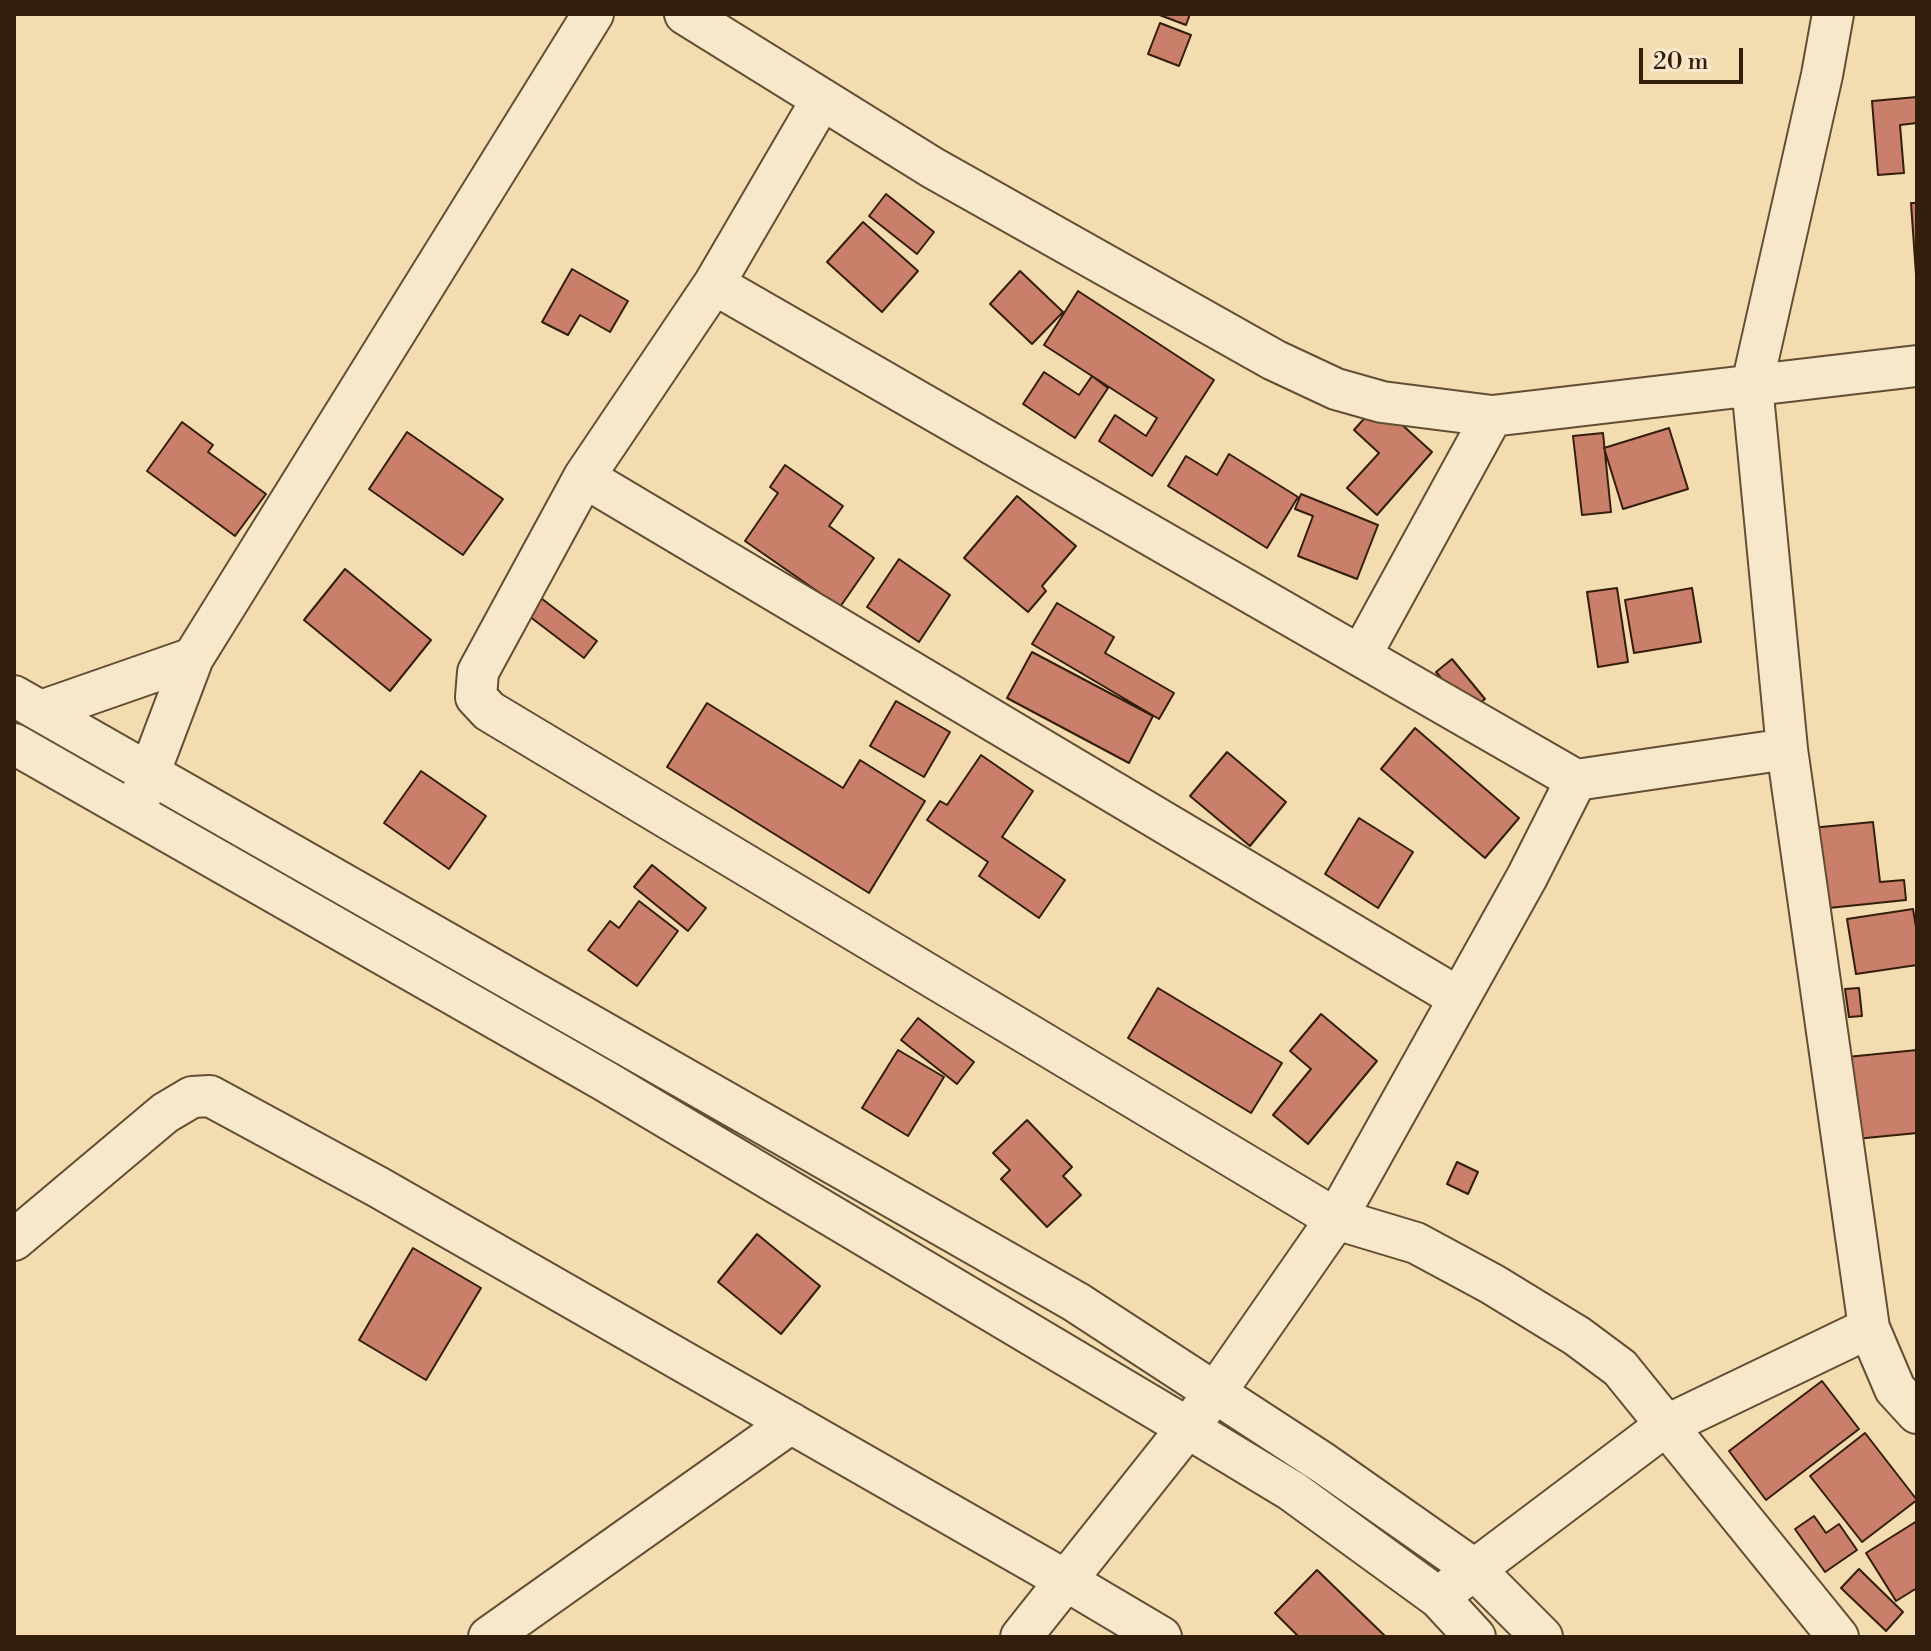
<!DOCTYPE html>
<style>
body{margin:0}
#map{position:relative;width:1931px;height:1651px;overflow:hidden;background:#f3dcaf;font-family:"Libre Bodoni",serif}
canvas{display:block}
.frame{position:absolute;inset:0;border:16px solid #331e0b;pointer-events:none}
.scale{position:absolute;left:1639px;top:48px;width:104px;height:36px;box-sizing:border-box;border:4px solid #331e0b;border-top:0;padding-left:10px;font-size:24px;line-height:28px;white-space:nowrap;color:#331e0b;-webkit-text-stroke:6px #f7e8cb;paint-order:stroke}
</style>
<div id="map">
<canvas width="1931" height="1651"></canvas>
<div class="frame"></div>
<div class="scale">20 m</div>
</div>
<script>
const ctx = document.querySelector('canvas').getContext('2d');
ctx.lineJoin = 'round';
function paint(path, color) {
  ctx.fillStyle = color;
  ctx.fill(path, 'evenodd');
}
function stroke(path, color, width, dash) {
  ctx.strokeStyle = color;
  ctx.lineWidth = width;
  ctx.lineCap = dash ? 'butt' : 'round';
  ctx.setLineDash(dash || []);
  ctx.stroke(path);
}
const building = new Path2D(`
 M1157 14H1190L1186 25Z
 M1160 23 1191 35 1179 66 1148 54Z
 M1917 97V123L1900 125 1904 173 1878 175 1872 101Z
 M886 194 934 232 917 254 869 216Z
 M1911 203H1917V289Z
 M863 222 918 271 882 312 827 262Z
 M572 269 628 301 610 332 580 315 568 335 542 322Z
 M1020 271 1063 312 1032 344 990 304Z
 M1078 291 1214 380 1152 476 1099 441 1115 415 1146 436 1157 418 1044 345Z
 M1044 372 1079 395 1092 376 1108 388 1075 438 1023 404Z
 M1378 403 1432 452 1377 515 1347 488 1379 453 1354 430Z
 M182 422 213 445 208 452 266 494 235 536 147 471Z
 M1669 428 1688 489 1623 509 1604 448Z
 M407 432 503 499 463 555 369 489Z
 M1603 433 1611 512 1582 515 1573 436Z
 M1229 454 1298 497 1267 548 1168 486 1186 456 1217 475Z
 M785 465 843 506 829 526 874 558 840 607 745 541 778 493 770 487Z
 M1301 494 1378 525 1357 579 1298 556 1313 516 1295 509Z
 M1017 496 1076 546 1042 586 1046 591 1028 612 964 558Z
 M899 559 950 595 919 642 867 607Z
 M345 569 431 640 390 691 304 620Z
 M1617 588 1628 662 1598 667 1587 592Z
 M1692 588 1701 642 1634 653 1625 600Z
 M537 595 597 641 584 658 525 613Z
 M1057 603 1114 637 1105 653 1174 693 1159 719 1032 644Z
 M1032 652 1153 716 1129 763 1007 698Z
 M1452 659 1485 699 1469 712 1436 672Z
 M896 701 950 732 924 777 870 746Z
 M707 703 843 788 860 760 925 801 869 893 667 767Z
 M1415 728 1519 818 1485 858 1381 769Z
 M1227 752 1286 802 1250 846 1190 796Z
 M981 755 1033 791 1002 837 1065 880 1039 918 979 876 988 862 927 820 940 801 947 805Z
 M421 771 486 816 449 869 384 823Z
 M1359 818 1413 852 1378 908 1325 874Z
 M1873 822 1880 882 1904 880 1906 900 1819 909 1811 828Z
 M652 865 706 908 688 931 634 887Z
 M639 901 678 931 637 986 588 950 610 921 619 928Z
 M1913 909 1917 933V965L1856 974 1847 919Z
 M1158 988 1282 1063 1251 1113 1128 1038Z
 M1859 988 1862 1016 1849 1017 1845 989Z
 M1321 1014 1377 1061 1308 1144 1273 1115 1311 1069 1290 1051Z
 M918 1018 974 1062 957 1084 901 1040Z
 M898 1050 944 1077 908 1136 862 1108Z
 M1917 1050V1133L1835 1141 1827 1059Z
 M1027 1120 1072 1167 1063 1176 1081 1195 1047 1227 1001 1179 1010 1170 993 1153Z
 M1457 1162 1478 1172 1468 1194 1447 1184Z
 M757 1234 820 1286 781 1334 718 1282Z
 M413 1248 481 1288 426 1380 359 1340Z
 M1822 1381 1859 1429 1766 1500 1729 1451Z
 M1865 1433 1917 1500 1862 1542 1810 1476Z
 M1814 1516 1826 1533 1839 1524 1857 1550 1825 1572 1795 1529Z
 M1917 1521V1588L1896 1601 1866 1553Z
 M1859 1569 1903 1612 1886 1631 1841 1588Z
 M1317 1570 1386 1637H1299L1275 1613Z`);
paint(building, '#ca7f6b');
stroke(building, '#331e0b', 2);
const minor = new Path2D(`
 M685 14 933 168 1274 360 1336 389 1382 402 1492 416 1917 366
 M1833 14 1822 75 1752 385 1787 749 1869 1328 1895 1389 1917 1413
 M822 99 714 284 584 477 478 672 476 697 489 711 1336 1219 1416 1243 1492 1284 1577 1336 1620 1368 1838 1637
 M714 284 1576 780 1787 749
 M584 477 1459 998
 M1361 655 1492 416
 M14 696 1076 1302 1323 1463 1474 1569 1542 1637
 M41 711 193 658
 M14 744 605 1081 1188 1428 1292 1491 1439 1598 1475 1637
 M140 798 193 658 593 14
 M14 1240 165 1113 192 1097 210 1096 378 1187 1065 1580 1161 1637
 M1454 1585 1665 1426 1869 1328
 M489 1637 791 1423
 M1021 1637 1215 1393 1336 1219 1527 877 1576 780`);
stroke(minor, '#634e34', 44);
stroke(minor, '#f7e8cb', 40);
</script>
